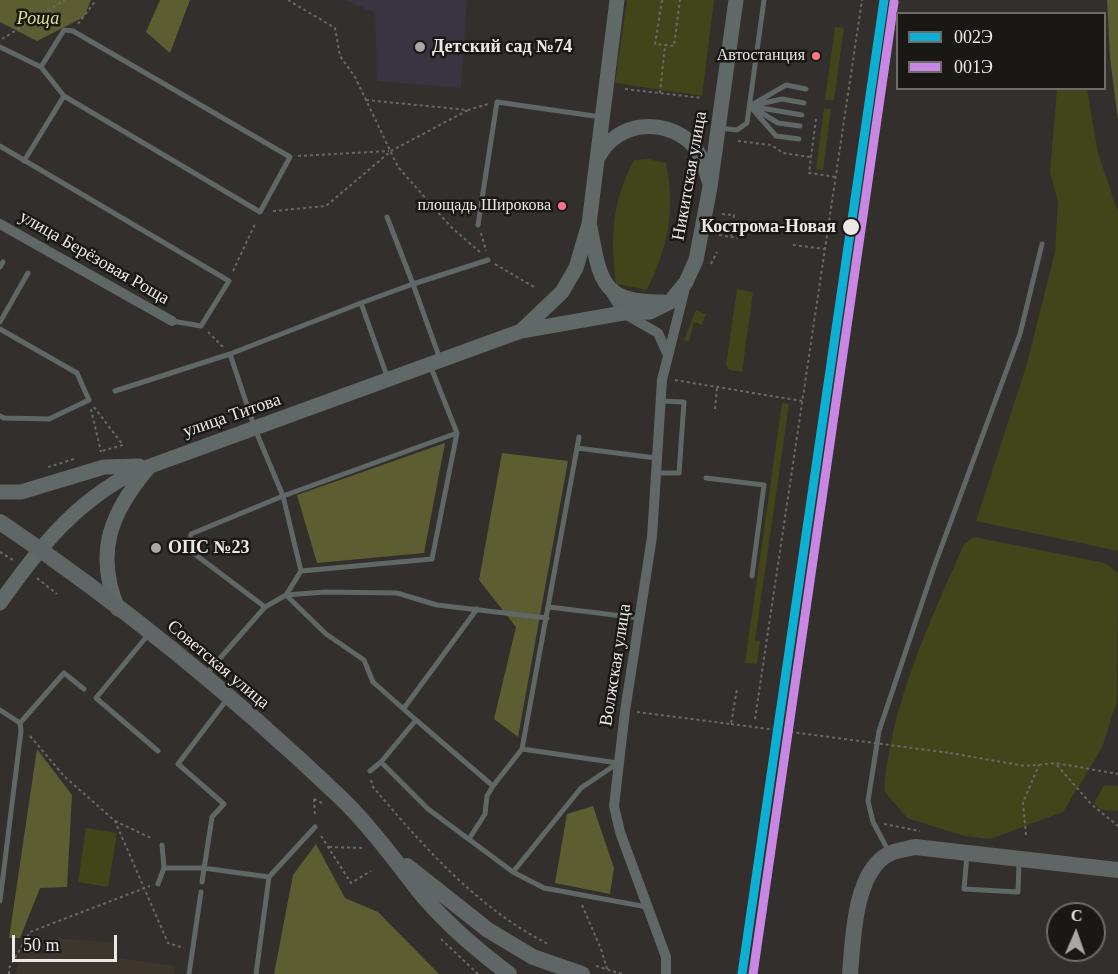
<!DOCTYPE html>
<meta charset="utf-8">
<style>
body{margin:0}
#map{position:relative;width:1118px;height:974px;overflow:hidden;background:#322f2c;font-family:Georgia,serif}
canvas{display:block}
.legend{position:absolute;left:896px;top:12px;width:210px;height:78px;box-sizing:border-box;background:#1a1815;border:2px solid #6e6b68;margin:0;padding:8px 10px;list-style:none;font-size:18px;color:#ebe8e5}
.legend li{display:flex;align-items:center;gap:12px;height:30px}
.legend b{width:30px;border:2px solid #6e6b68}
.north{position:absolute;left:1046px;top:902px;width:60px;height:60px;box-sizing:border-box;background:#1a1815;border:2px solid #6e6b68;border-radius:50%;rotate:2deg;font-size:16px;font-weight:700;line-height:24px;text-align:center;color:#ebe8e5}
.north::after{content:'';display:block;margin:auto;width:21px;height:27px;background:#aaa7a4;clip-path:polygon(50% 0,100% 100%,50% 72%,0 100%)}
.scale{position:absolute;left:12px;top:935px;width:105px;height:27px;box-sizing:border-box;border:3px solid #ebe8e5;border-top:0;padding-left:8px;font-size:18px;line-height:21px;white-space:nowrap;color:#ebe8e5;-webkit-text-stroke:4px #1a1815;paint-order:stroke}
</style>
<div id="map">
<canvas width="1118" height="974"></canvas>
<ul class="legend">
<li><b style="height:8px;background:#0dafd3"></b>002Э</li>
<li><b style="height:8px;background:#c787e3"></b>001Э</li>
</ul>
<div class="north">С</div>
<div class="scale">50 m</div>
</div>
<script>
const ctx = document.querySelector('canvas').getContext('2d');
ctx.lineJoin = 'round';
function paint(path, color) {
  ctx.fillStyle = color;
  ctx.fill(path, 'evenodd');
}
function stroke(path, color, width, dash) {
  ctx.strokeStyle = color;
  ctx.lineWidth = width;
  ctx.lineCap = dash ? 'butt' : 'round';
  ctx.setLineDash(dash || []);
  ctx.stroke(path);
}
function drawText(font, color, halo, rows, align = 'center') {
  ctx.font = font + ' Georgia,serif';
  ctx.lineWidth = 5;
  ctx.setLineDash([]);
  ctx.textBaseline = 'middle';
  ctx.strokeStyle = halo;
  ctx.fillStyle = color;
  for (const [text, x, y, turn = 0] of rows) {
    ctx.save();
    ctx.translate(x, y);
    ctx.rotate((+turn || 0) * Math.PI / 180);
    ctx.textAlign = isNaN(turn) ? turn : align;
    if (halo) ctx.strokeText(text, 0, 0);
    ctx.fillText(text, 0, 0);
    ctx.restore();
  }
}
paint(new Path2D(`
 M58 938 117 943V958L175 966 174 974H16L20 954H53Z`), '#3d362c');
paint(new Path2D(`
 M345 0H467L461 88 377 81 375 13Z`), '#3a3342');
paint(new Path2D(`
 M627 0H714L702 96 615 83Z
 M835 27 844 28 834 100H825Z
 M1057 89H1087L1098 153 1118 212V551L976 521 1026 367 1055 252 1058 202 1050 172Z
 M824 108 831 109 823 170 816 169Z
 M648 159 666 163C676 212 668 246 647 290L616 284C610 238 612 201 634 160Z
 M737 289 753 292 742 372 729 370 726 365Z
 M696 310 706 314 702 325 694 322 689 342 684 340Z
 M782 403 789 404 755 640 760 641 757 664 745 663Z
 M974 537 1105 563 1118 573 1117 701 1102 748 1063 812 990 839 964 836 907 818 884 791C891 704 929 623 964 544Z
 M1104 785 1118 786V811L1101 810 1094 803Z
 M86 828 117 833 108 887 78 882Z`), '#42441a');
paint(new Path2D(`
 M0 0H91L84 17 37 41 0 22Z
 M160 0H190L170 53 146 32Z
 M1107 0H1118V120L1110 58Z
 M445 443 424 553 317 563 297 495Z
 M502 453 568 461 518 737 494 719 516 627 479 580Z
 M37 749 72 795 67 887 40 888 20 938H9Z
 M593 806 614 868 610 894 555 883 567 814Z
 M316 844 345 898 378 912 439 974H274L293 875Z`), '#5c5e32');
stroke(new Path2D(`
 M288 0 335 28 340 56 355 77 398 167 451 227 481 253
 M662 0 655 44 674 46 680 0
 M78 24 96 0
 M2 39 65 0
 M625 89 702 98
 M660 93 665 45
 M366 100 468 110 488 104
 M816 119 809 173 836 177
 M738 141 771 145 783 153 810 157
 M298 156 389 151
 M273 211 326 206 391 151 468 110
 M722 214 734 215 731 237
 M481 233 486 251
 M719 235 738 238
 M793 245 825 249
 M495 264 534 287
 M711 264 717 252
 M233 271 256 222
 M208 332 223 347
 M675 380 802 401
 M94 407 123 445 102 451
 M91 409 101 452
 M715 409 717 388
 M48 467 74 459
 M0 552 13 560
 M37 578 57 594
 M637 712 731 724 737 689
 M755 719 862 0
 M30 736 64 776 115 821 168 943 184 948
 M950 753 1025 766 1056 763 1118 774
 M1057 765 1091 804 1118 826
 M371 780 373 787C424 847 478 909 550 945
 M314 799 324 804
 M314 799 315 817
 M115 821 153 839
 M884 824 920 831
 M1026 835 1023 802 1039 765
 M321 836 351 883 371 871
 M329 847 365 848
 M582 905 601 949 607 969
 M441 939 478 974
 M596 966 622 974
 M9 974V968L30 932 150 886`), '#666a68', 2, [3, 3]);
stroke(new Path2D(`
 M0 47 41 67 64 96 260 212 290 157 73 31 64 30 41 67
 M755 105 782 99 804 103
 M750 106 776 136 799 139
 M750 106 786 85 806 89
 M755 107 802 115
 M757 110 778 123 800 126
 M720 128 737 130 747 123 764 0
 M0 146 229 281 201 326 172 321
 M24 161 64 96
 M387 217 413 284 488 260
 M478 225 497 102 601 117
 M0 267 3 262
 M0 322 28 273
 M0 329 77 373 89 400 49 419 4 418 0 416
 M430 365 457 433
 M388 379 361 303 413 284 440 359
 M115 391 230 354
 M457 433 432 559 301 571 286 595 265 607 188 549 191 534 283 496Z
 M577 448 579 437
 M657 473H679L684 402 661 401
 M706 478 764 485 752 576
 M301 571 283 496 255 429 230 354 361 303
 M286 595 325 592 397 593 437 605 547 618
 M286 595 326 634 364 660 373 682 416 720 381 762
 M549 607 639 618
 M148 635 96 698 158 751
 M207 673 265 607
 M404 708 477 609
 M0 710 20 723 21 731 0 901
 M416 720 493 786 522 749
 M20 723 64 673 84 689
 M618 763 522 749 577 448 656 458
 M370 771 381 762 428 809 513 872 544 888 647 907
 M469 839 485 814 487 796 493 786
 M162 845 164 868H203L269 877
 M889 852 873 822 868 801 879 731 934 567 1020 334 1042 244
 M967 855 964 889 1018 892 1019 861
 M513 872 581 788 618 763
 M202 882 212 817 224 804 178 764 228 698
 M158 884 164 868
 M189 974 201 892
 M256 974 269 877 315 827`), '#5f6767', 5);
stroke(new Path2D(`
 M0 224 172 321
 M609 290 623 313 658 333 667 353
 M666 974V957L620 832 614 806 625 711 652 537 662 380 685 288`), '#5f6767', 10);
stroke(new Path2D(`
 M599 156C617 122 663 117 691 143 701 153 705 168 709 181
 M590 227C600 280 601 303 663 302
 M521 331 562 292 576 268 589 224 617 0
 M0 492H21L104 467 139 466
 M0 603C38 549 74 503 134 472L521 331 623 313 650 312 670 302 686 282 696 260 710 187 736 0
 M118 609C94 552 111 512 149 467`), '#616968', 15);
stroke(new Path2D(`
 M0 522C120 603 235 697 340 797 369 825 394 859 419 891 445 923 477 950 509 974
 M407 866 488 930 533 957 582 974
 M850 974C853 940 854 869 891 853 898 850 907 849 915 847L1118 870`), '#606666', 16);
stroke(new Path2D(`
 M731 724 950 753`), '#666a68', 2, [3, 3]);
stroke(new Path2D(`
 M742 974 884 0`), '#0dafd3', 9);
stroke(new Path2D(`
 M753 974 894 2`), '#c787e3', 9);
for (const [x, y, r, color] of [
 [420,47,6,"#aaa7a4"],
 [816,56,5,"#fc738d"],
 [562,206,5,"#fc738d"],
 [851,227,9,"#ebe8e5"],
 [156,548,6,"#aaa7a4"]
]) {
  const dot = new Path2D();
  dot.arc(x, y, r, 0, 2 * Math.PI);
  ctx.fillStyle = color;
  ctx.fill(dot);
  stroke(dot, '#1a1815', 2);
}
drawText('16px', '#ebe8e5', '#1a1815', [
 ["Автостанция",805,56],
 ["площадь Широкова",551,206]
], 'right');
drawText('italic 18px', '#dbe091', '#1a1815', [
 ["Роща",38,19]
]);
drawText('bold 18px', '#ebe8e5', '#1a1815', [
 ["Детский сад №74",432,47],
 ["ОПС №23",168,548]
], 'left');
drawText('18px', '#ebe8e5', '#1a1815', [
 ["Никитская улица",690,176,-80],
 ["улица Берёзовая Роща",94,258,30],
 ["улица Титова",232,416,-19],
 ["Советская улица",218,665,40],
 ["Волжская улица",616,665,-81]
]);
drawText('bold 18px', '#ebe8e5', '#1a1815', [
 ["Кострома-Новая",836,227]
], 'right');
</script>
